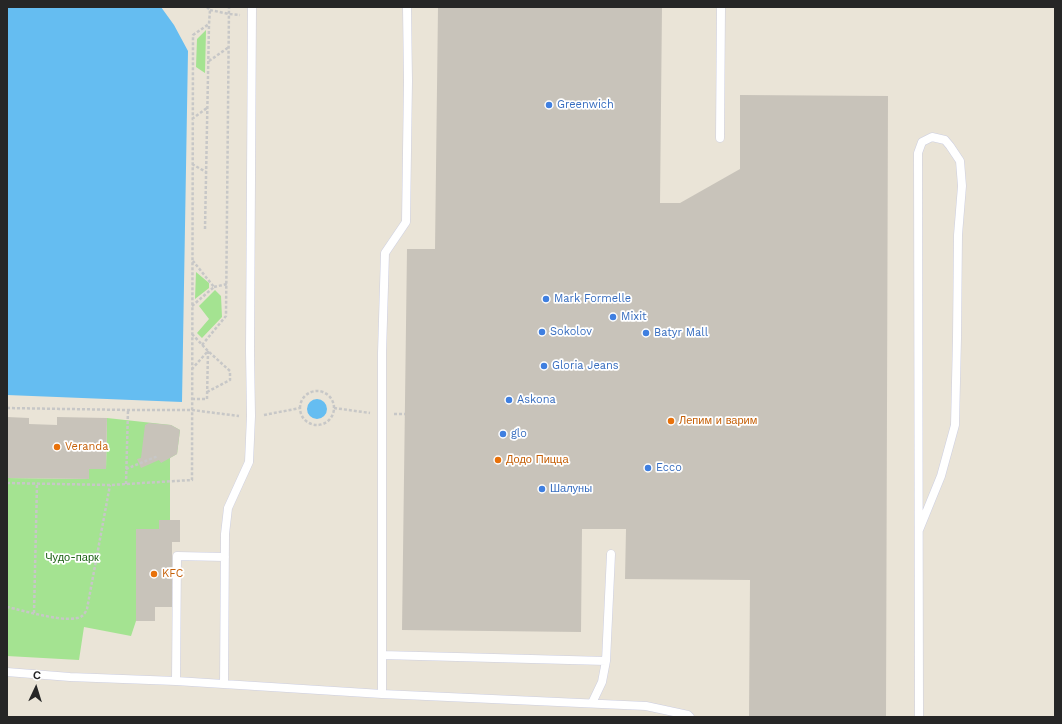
<!DOCTYPE html>
<meta charset="utf-8">
<style>
body{margin:0}
#map{position:relative;width:1062px;height:724px;overflow:hidden;background:#eae4d7;font-family:"Work Sans",sans-serif}
canvas{display:block}
.frame{position:absolute;inset:0;border:8px solid #262626;pointer-events:none}
.north{position:absolute;left:16px;top:668px;width:40px;height:40px;-webkit-text-stroke:3px #fff;paint-order:stroke;rotate:4deg;font-size:11px;font-weight:700;line-height:16px;text-align:center;color:#262626}
.north::after{content:'';display:block;margin:auto;width:14px;height:18px;background:#262626;clip-path:polygon(50% 0,100% 100%,50% 72%,0 100%)}
</style>
<div id="map">
<canvas width="1062" height="724"></canvas>
<div class="frame"></div>
<div class="north">С</div>
</div>
<script>
const ctx = document.querySelector('canvas').getContext('2d');
ctx.lineJoin = 'round';
function paint(path, color) {
  ctx.fillStyle = color;
  ctx.fill(path, 'evenodd');
}
function stroke(path, color, width, dash) {
  ctx.strokeStyle = color;
  ctx.lineWidth = width;
  ctx.lineCap = dash ? 'butt' : 'round';
  ctx.setLineDash(dash || []);
  ctx.stroke(path);
}
function drawText(font, color, halo, rows, align = 'center') {
  ctx.font = font + ' "Work Sans",sans-serif';
  ctx.lineWidth = 3.5;
  ctx.setLineDash([]);
  ctx.textBaseline = 'middle';
  ctx.strokeStyle = halo;
  ctx.fillStyle = color;
  for (const [text, x, y, turn = 0] of rows) {
    ctx.save();
    ctx.translate(x, y);
    ctx.rotate((+turn || 0) * Math.PI / 180);
    ctx.textAlign = isNaN(turn) ? turn : align;
    if (halo) ctx.strokeText(text, 0, 0);
    ctx.fillText(text, 0, 0);
    ctx.restore();
  }
}
paint(new Path2D(`
 M206 30 205 73 196 67 197 39Z
 M196 272 209 283V288L195 299Z
 M215 290 221 296 222 317 202 338 197 333 209 319 199 306Z
 M107 418 171 425 180 430 177 454 170 458V520H159V529H136V621L131 636 84 627 79 660 7 656V478L89 479V469H106Z`), '#a4e391');
paint(new Path2D(`
 M7 7H161L174 25 188 51 182 402 7 395Z
 M307 409a10 10 0 1 1 20 0a10 10 0 1 1-20 0Z`), '#65bdf1');
paint(new Path2D(`
 M438 7H662L660 203H680L740 169V95L888 96 886 717H749L750 580 625 579 626 529H582L581 632 402 630 407 249H435Z
 M7 417 29 418V424L57 425V417L107 418 106 469H89V479L7 478Z
 M149 423 171 425 180 430 177 454 161 463 159 460 141 468 137 459 141 458 145 425Z
 M159 520H180V542H172V607H155V621H136V529H159Z`), '#c8c3ba');
const lane = new Path2D(`
 M720 138 721 7
 M919 530 941 476 955 425 957 338 958 235 962 186 960 161 950 146 945 140 932 137 922 142 918 153 919 717
 M382 655 606 661
 M7 672 70 677 176 681 382 694 646 706 688 715 690 717
 M176 681 177 556 225 557
 M224 684 225 534 228 508 249 462 251 416 250 351 252 7
 M382 694V353L385 253 406 222 408 81 407 7
 M592 703 602 682 606 661 611 554`);
stroke(lane, '#cccee1', 9);
stroke(new Path2D(`
 M210 10 229 14 240 15
 M209 61 229 47
 M192 119 207 108
 M192 164 206 172
 M205 229 209 24
 M214 287 227 284
 M192 306 214 287 193 261
 M192 334 208 351 192 369
 M202 345 226 316 229 7
 M300 408a17 17 0 1 1 34 0a17 17 0 1 1-34 0Z
 M207 392 230 380V371L208 351
 M192 399H207L208 351
 M7 408 128 410H192L239 416
 M334 408 370 413
 M394 414H405
 M264 415 300 408
 M126 469 158 456
 M7 483 110 485 192 480 193 35 209 24 210 10 207 7
 M126 484 128 410
 M7 607C22 610 70 625 82 616 84 615 86 611 87 609L110 485
 M34 613 37 484`), '#c7c7c7', 2.5, [3, 2]);
stroke(lane, '#fff', 8);
for (const [x, y, r, color] of [
 [549,105,4,"#3f7fe0"],
 [546,299,4,"#3f7fe0"],
 [613,317,4,"#3f7fe0"],
 [542,332,4,"#3f7fe0"],
 [646,333,4,"#3f7fe0"],
 [544,366,4,"#3f7fe0"],
 [509,400,4,"#3f7fe0"],
 [671,421,4,"#e8710a"],
 [503,434,4,"#3f7fe0"],
 [57,447,4,"#e8710a"],
 [498,460,4,"#e8710a"],
 [648,468,4,"#3f7fe0"],
 [542,489,4,"#3f7fe0"],
 [154,574,4,"#e8710a"]
]) {
  const dot = new Path2D();
  dot.arc(x, y, r, 0, 2 * Math.PI);
  ctx.fillStyle = color;
  ctx.fill(dot);
  stroke(dot, '#fff', 1.5);
}
drawText('11px', '#366cbe', '#fff', [
 ["Greenwich",557,105],
 ["Mark Formelle",554,299],
 ["Mixit",621,317],
 ["Sokolov",550,332],
 ["Batyr Mall",654,333],
 ["Gloria Jeans",552,366],
 ["Askona",517,400],
 ["glo",511,434],
 ["Ecco",656,468],
 ["Шалуны",550,489]
], 'left');
drawText('11px', '#c56008', '#fff', [
 ["Лепим и варим",679,421],
 ["Veranda",65,447],
 ["Додо Пицца",506,460],
 ["KFC",162,574]
], 'left');
drawText('11px', '#1e6317', '#fff', [
 ["Чудо-парк",72,558]
]);
</script>
